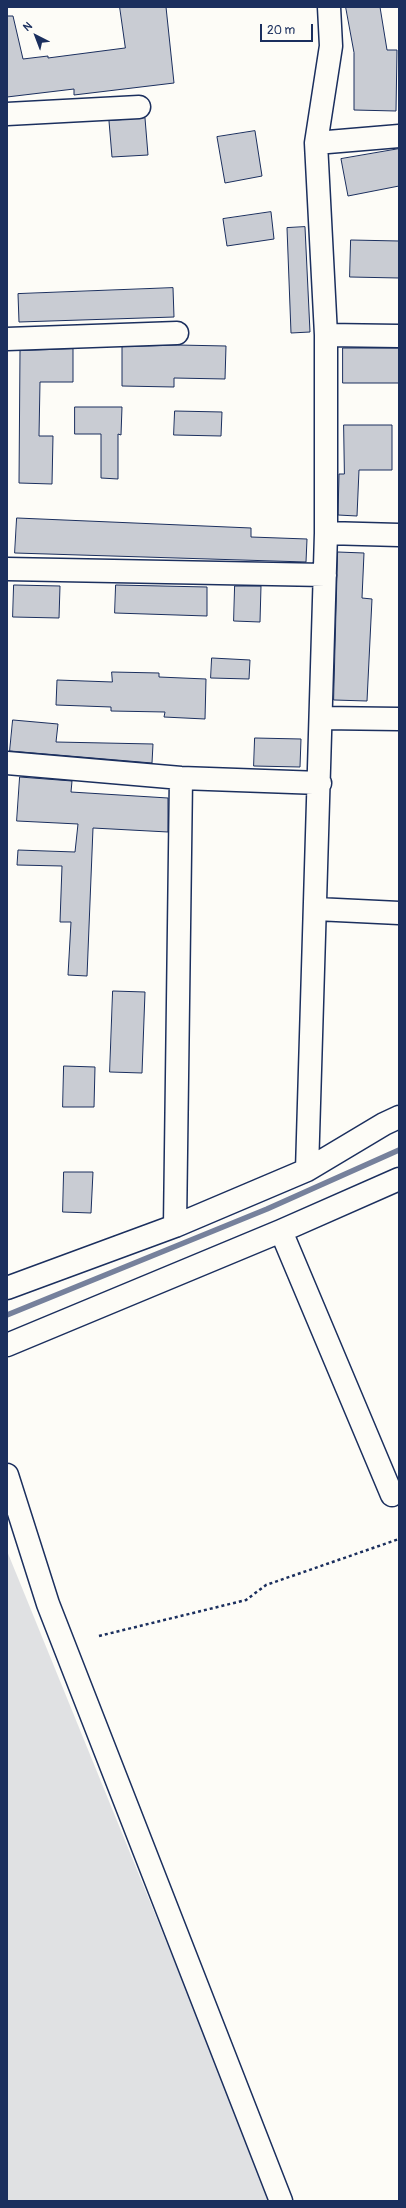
<!DOCTYPE html>
<style>
body{margin:0}
#map{position:relative;width:406px;height:2208px;overflow:hidden;background:#fdfcf7;font-family:Pangolin,sans-serif}
canvas{display:block}
.frame{position:absolute;inset:0;border:8px solid #1b2f5e;pointer-events:none}
.north{position:absolute;left:16px;top:16px;width:40px;height:40px;-webkit-text-stroke:3px #fdfcf7;paint-order:stroke;rotate:318deg;font-size:11px;font-weight:700;line-height:16px;text-align:center;color:#1b2f5e}
.north::after{content:'';display:block;margin:auto;width:14px;height:18px;background:#1b2f5e;clip-path:polygon(50% 0,100% 100%,50% 72%,0 100%)}
.scale{position:absolute;left:260px;top:24px;width:53px;height:18px;box-sizing:border-box;border:2px solid #1b2f5e;border-top:0;padding-left:5px;font-size:12px;line-height:14px;white-space:nowrap;color:#1b2f5e;-webkit-text-stroke:3px #fdfcf7;paint-order:stroke}
</style>
<div id="map">
<canvas width="406" height="2208"></canvas>
<div class="frame"></div>
<div class="north">N</div>
<div class="scale">20 m</div>
</div>
<script>
const ctx = document.querySelector('canvas').getContext('2d');
ctx.lineJoin = 'round';
function paint(path, color) {
  ctx.fillStyle = color;
  ctx.fill(path, 'evenodd');
}
function stroke(path, color, width, dash) {
  ctx.strokeStyle = color;
  ctx.lineWidth = width;
  ctx.lineCap = dash ? 'butt' : 'round';
  ctx.setLineDash(dash || []);
  ctx.stroke(path);
}
paint(new Path2D(`
 M7 1551 272 2201H7Z`), '#e0e1e3');
stroke(new Path2D(`
 M7 1315 267 1209 399 1150`), '#76819c', 5.5);
const building = new Path2D(`
 M120 7H166L174 83 74 95V89L7 97V16H13L23 59 48 56V58L125 48Z
 M346 7H380L387 50H397L396 111 354 110V53Z
 M145 118 148 155 112 157 109 121Z
 M255 131 262 176 225 183 217 137Z
 M399 149V186L348 196 341 159Z
 M271 212 274 239 227 246 223 219Z
 M305 227 310 332 291 333 287 228Z
 M351 240 399 241V278L350 277Z
 M173 288 174 317 19 322 18 294Z
 M178 345 226 346 225 379 174 378V387L122 386V347Z
 M343 348H399V383H343Z
 M73 349V382H40L39 436H53L52 484 19 483 20 351Z
 M75 407H122L121 435 118 434V479L101 478V434H75Z
 M175 411 222 412 221 436 174 435Z
 M344 425H392V470H359L357 516 338 515 339 474H344Z
 M17 518 251 528V537L307 539 306 562 15 553Z
 M338 552 364 553 362 598 372 599 367 701 334 700Z
 M14 585 60 586 59 618 13 617Z
 M116 585 207 587V616L115 613Z
 M235 586H261L260 622 234 621Z
 M212 658 250 660 249 679 211 678Z
 M112 672 159 673V677L206 679 205 719 164 717 165 712 111 711V707L56 705 57 680 112 682Z
 M13 720 58 724 56 742 153 744 152 763 10 751Z
 M255 738 301 739 300 767 254 766Z
 M20 777 72 781 71 792 168 798V832L93 828 87 976 68 975 71 922H60L62 866 17 865 18 850 75 852 78 824 17 821Z
 M113 991 145 992 142 1073 110 1072Z
 M64 1066 95 1067 94 1107H63Z
 M64 1172H93L91 1213 63 1212Z`);
paint(building, '#c9ccd3');
stroke(building, '#1b2f5e', 1);
const minor = new Path2D(`
 M7 114 139 107
 M316 143 399 136
 M326 335 399 336
 M7 339 177 333
 M326 533 399 535
 M7 569 325 575
 M322 718 399 719
 M7 763 181 778 320 783
 M316 909 399 913
 M307 1170 326 533V335L316 143 331 46 329 7
 M175 1226 181 778
 M281 1231 392 1495
 M7 1288 175 1226 307 1170 384 1124 399 1117
 M7 1345 281 1231 399 1179
 M7 1475 48 1604 281 2201`);
stroke(minor, '#1b2f5e', 25);
stroke(new Path2D(`
 M99 1636 246 1600 266 1585 399 1539`), '#1b2f5e', 2.5, [3, 3]);
stroke(minor, '#fdfcf7', 22);
</script>
